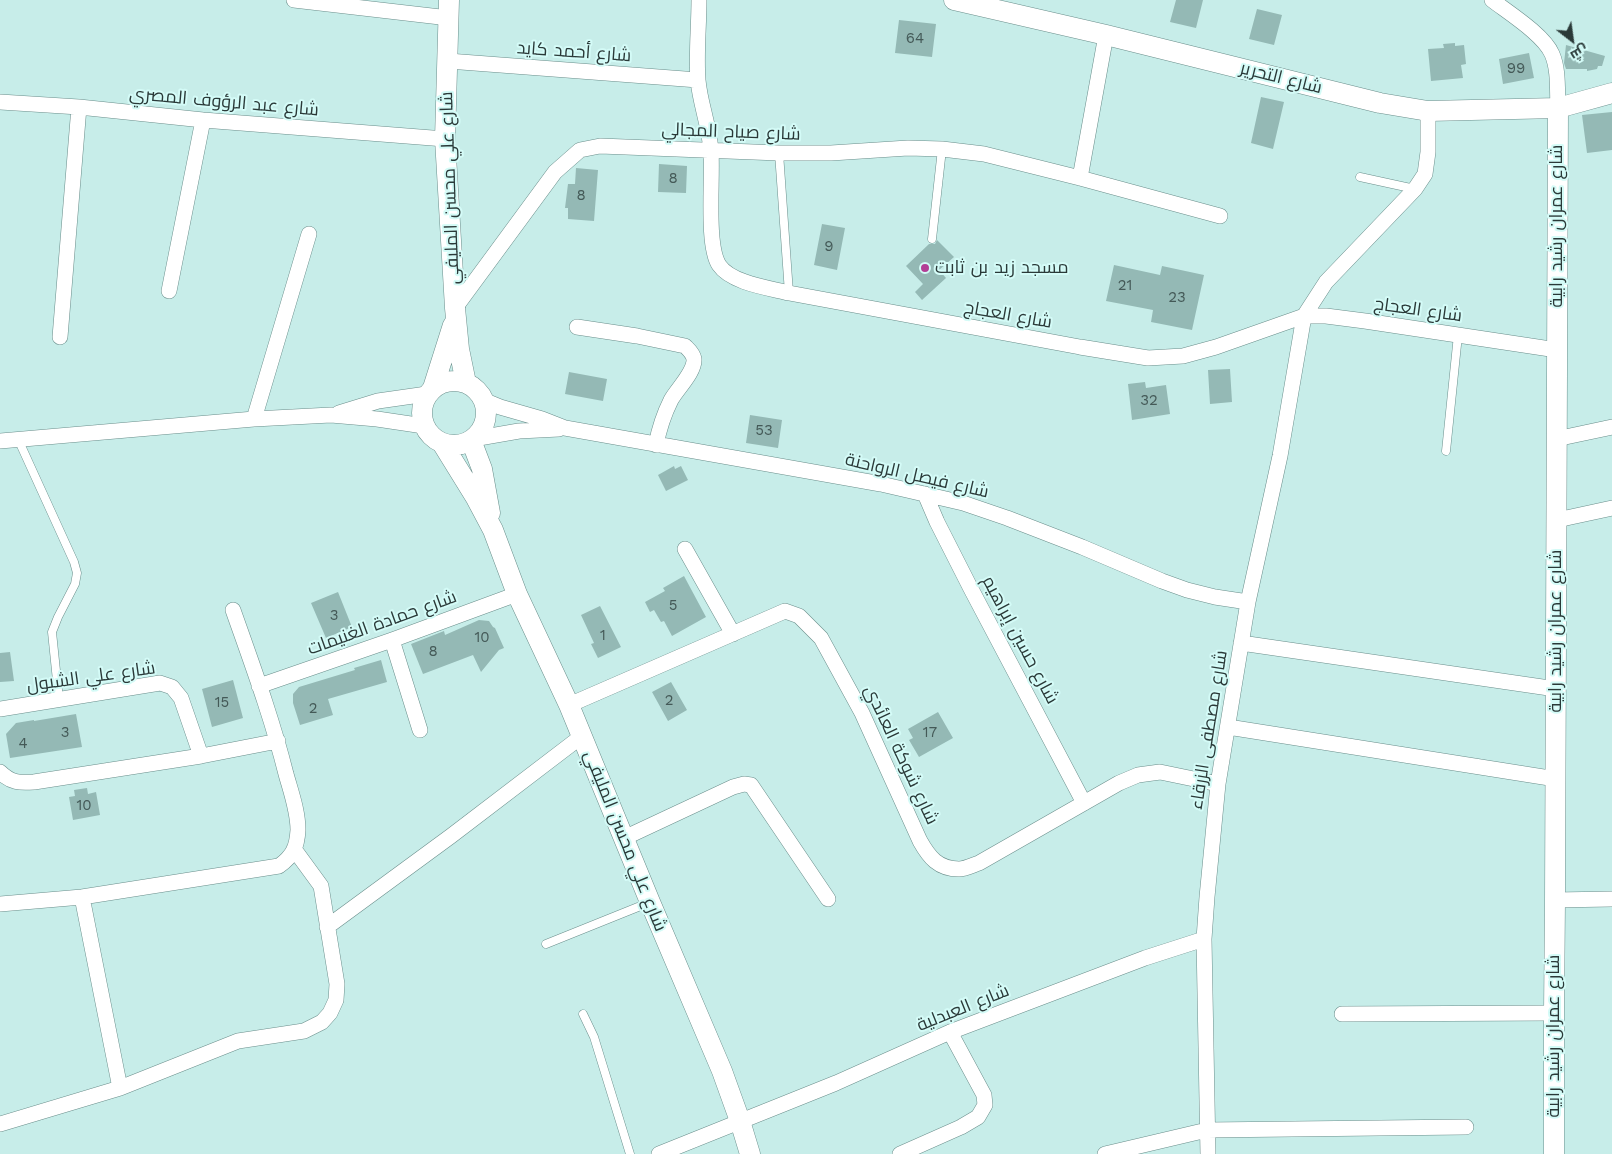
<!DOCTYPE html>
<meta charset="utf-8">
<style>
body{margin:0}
#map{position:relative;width:1612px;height:1154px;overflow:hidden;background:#c7ede9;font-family:"Work Sans",Cairo,sans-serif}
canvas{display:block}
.north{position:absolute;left:1547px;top:15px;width:50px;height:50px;-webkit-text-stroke:4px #d4fbf7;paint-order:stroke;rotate:150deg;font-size:14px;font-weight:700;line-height:20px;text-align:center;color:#2a3938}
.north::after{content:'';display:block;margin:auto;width:18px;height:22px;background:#2a3938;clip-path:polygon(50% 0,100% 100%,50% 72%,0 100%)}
</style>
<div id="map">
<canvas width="1612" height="1154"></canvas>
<div class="north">ش</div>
</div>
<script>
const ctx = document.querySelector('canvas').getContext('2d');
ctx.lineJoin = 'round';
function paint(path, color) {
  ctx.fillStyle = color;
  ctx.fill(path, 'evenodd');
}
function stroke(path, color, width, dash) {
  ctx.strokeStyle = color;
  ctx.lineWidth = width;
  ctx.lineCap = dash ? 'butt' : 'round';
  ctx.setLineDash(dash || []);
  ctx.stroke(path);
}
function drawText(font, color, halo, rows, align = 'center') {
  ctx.font = font + ' "Work Sans",Cairo,sans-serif';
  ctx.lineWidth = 4;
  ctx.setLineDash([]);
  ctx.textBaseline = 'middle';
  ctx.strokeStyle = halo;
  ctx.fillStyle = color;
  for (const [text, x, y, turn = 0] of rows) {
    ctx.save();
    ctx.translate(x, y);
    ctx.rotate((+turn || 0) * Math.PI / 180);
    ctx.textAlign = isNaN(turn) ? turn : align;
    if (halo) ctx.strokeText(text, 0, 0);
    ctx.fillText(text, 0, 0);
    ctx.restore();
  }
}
paint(new Path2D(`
 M1176 0H1203L1196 28 1170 22Z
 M1257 9 1282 15 1274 45 1249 39Z
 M899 20 936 24 932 57 895 53Z
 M1455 43V46L1464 45 1466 64 1461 65 1463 78 1431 81 1428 49 1444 48 1443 44Z
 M1566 45 1605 56 1602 66H1598L1597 69 1587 71V69H1566L1564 63Z
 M1529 53 1534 78 1503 84 1499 59Z
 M1261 97 1284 102 1273 149 1251 143Z
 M1612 112V150L1587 153 1582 115Z
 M659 164 687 166 686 193 658 192Z
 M576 168 598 170 594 221 568 219V208H565L568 184H575Z
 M822 224 845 228 837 270 814 265Z
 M937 240 954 257 939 270 946 278 922 300 915 292 923 284 906 266 929 244H935Z
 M1114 265 1160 275 1162 266 1204 275 1192 330 1151 322 1153 310 1106 301Z
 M1230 369 1232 402 1210 404 1208 370Z
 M569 372 607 379 603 401 565 394Z
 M1145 382 1146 388 1166 385 1170 414 1132 420 1128 384Z
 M750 415 782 420 778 448 746 443Z
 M674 466 675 469 681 466 688 480 666 491 658 475Z
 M684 576 706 617 672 636 664 621 661 622 654 610 650 612 645 602 665 591 663 588Z
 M338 592 352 627 326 638 311 603Z
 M600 606 621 647 598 658 591 644 594 643 581 615Z
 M479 620 489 621 493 627 495 628 504 648 499 650 481 672 473 655 423 674 411 644 444 631 445 635Z
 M10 652 14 681 0 682V653Z
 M381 660 387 682 328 699 333 715 300 725 293 703V694L299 687 355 670 354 668Z
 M233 680 243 718 212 727 202 689Z
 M671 682 687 710 668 721 652 692Z
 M938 712 953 738 919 757 909 740 913 738 908 729Z
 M76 714 82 747 10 758 6 734 16 723 34 720V721Z
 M87 788 88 794 96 792 100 815 73 820 69 797 75 796 74 790Z`), '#94b9b5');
const service = new Path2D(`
 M779 153 789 293
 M1360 177 1415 189
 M932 239 942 149
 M18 439 74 562 77 573 75 584 58 617 52 632 59 700
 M1446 451 1458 335
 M546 944 648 903
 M583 1014 594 1037 630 1154`);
const minor = new Path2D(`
 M294 0 449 18
 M699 0C699 26 696 54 698 80 700 104 710 127 711 152 713 178 706 245 719 265 731 283 769 288 789 293L1080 347 1148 358 1183 356 1216 347 1304 316H1326L1365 321 1557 350
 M1492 0C1509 13 1544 35 1552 54 1559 70 1557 91 1558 108
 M448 61 698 80
 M0 102 79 107 203 120 445 139
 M1080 178 1106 35
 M169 291 203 120
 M455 308 555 172 580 150 600 146 779 153H831L908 148 942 149 984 154 1080 178 1220 216
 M577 327 637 336 685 346C689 350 693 353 694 359 695 372 677 389 671 400 664 414 659 429 656 445
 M60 337 79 107
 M483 400 500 407 542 419 565 428 881 484 963 503 1007 518 1082 547 1162 581 1187 590 1215 597 1248 602
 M339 413 378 401 427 394
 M254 419 309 234
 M473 439 519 431 559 429
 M1556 439 1612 427
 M0 441 254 419 331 415 377 419 424 426
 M925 494 937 522 970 587 1084 803
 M1557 520 1612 508
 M685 549 733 634
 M392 640 420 730
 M1241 643 1556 689
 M259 686 392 640 517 594
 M569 705 785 611 799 616 821 638 862 713 920 841C929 857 938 869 959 869 965 869 973 865 979 863L1119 783 1138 775 1160 772 1218 784
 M0 709 160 683 172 687 181 698 201 756
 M1228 727 1556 779
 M0 772C11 783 20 783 34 782L201 756 278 741
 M624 838 733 787 744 784 751 785 828 899
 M82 897 120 1088
 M1555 900 1612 899
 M0 904 82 897 279 866C293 856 297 847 298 830 298 811 291 792 286 774 272 718 252 664 233 610
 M327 927 451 836 582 736
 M1342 1014 1554 1013
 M0 1124 120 1088 238 1041 304 1031 322 1022 330 1013 336 1000 337 984 321 886 294 849
 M659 1154 836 1083 950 1032 1145 958 1204 939
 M900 1154 961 1127 978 1117 985 1105 984 1095 950 1032
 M1105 1154 1207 1130 1466 1127
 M1208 1154 1204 939 1207 897 1218 784 1248 602 1280 456 1304 316 1326 282 1415 189 1425 174 1428 152V111`);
const tertiary = new Path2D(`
 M449 0 445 139 455 308 459 349 466 383
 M954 0 1106 35 1380 103 1428 111 1558 108 1612 93
 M422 413a32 32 0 1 1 64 0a32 32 0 1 1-64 0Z
 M433 388 453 325
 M471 440 482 469 490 513
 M442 443 476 498 493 530 517 594 569 705 650 902 722 1071 740 1121 750 1154
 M1554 1154V1013L1555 900 1558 108`);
stroke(service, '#6a8e8b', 9);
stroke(minor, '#6a8e8b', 16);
stroke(tertiary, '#6a8e8b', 21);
stroke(service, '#fff', 8);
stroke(minor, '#fff', 15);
stroke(tertiary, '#fff', 20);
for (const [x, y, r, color] of [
 [925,268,5,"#b33e95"]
]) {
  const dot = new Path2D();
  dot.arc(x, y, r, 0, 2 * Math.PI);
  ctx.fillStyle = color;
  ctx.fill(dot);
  stroke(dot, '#d4fbf7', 2);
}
drawText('15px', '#445957', null, [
 ["64",915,39],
 ["99",1516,69],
 ["8",673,179],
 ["8",581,196],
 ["9",829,247],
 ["21",1125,286],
 ["23",1177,298],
 ["32",1149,401],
 ["53",764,431],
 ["5",673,606],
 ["3",334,616],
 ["1",603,636],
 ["10",482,638],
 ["8",433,652],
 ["2",669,701],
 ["15",222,703],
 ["2",313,709],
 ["3",65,733],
 ["17",930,733],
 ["4",23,744],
 ["10",84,806]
]);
drawText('18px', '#2a3938', '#d4fbf7', [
 ["شارع أحمد كايد",574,52,4],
 ["شارع التحرير",1281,78,14],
 ["شارع عبد الرؤوف المصري",224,102,5],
 ["شارع صياح المجالي",731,132,2],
 ["شارع علي محسن المليفي",450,188,-92],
 ["شارع عمران رشيد رابية",1557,226,-90],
 ["شارع العجاج",1418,310,8],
 ["شارع العجاج",1008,315,10],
 ["شارع فيصل الرواحنة",917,476,13],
 ["شارع حمادة الغنيمات",382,623,-20],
 ["شارع عمران رشيد رابية",1556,631,-90],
 ["شارع حسين إبراهيم",1020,640,62],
 ["شارع علي الشبول",91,677,-8],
 ["شارع مصطفى الزرقاء",1209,730,-81],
 ["شارع شوكة العائدي",901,755,65],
 ["شارع علي محسن المليفي",625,841,68],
 ["شارع العبدلية",963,1008,-22],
 ["شارع عمران رشيد رابية",1554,1036,-90]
]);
drawText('18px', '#2a3938', '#d4fbf7', [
 ["مسجد زيد بن ثابت",935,268]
], 'left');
</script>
